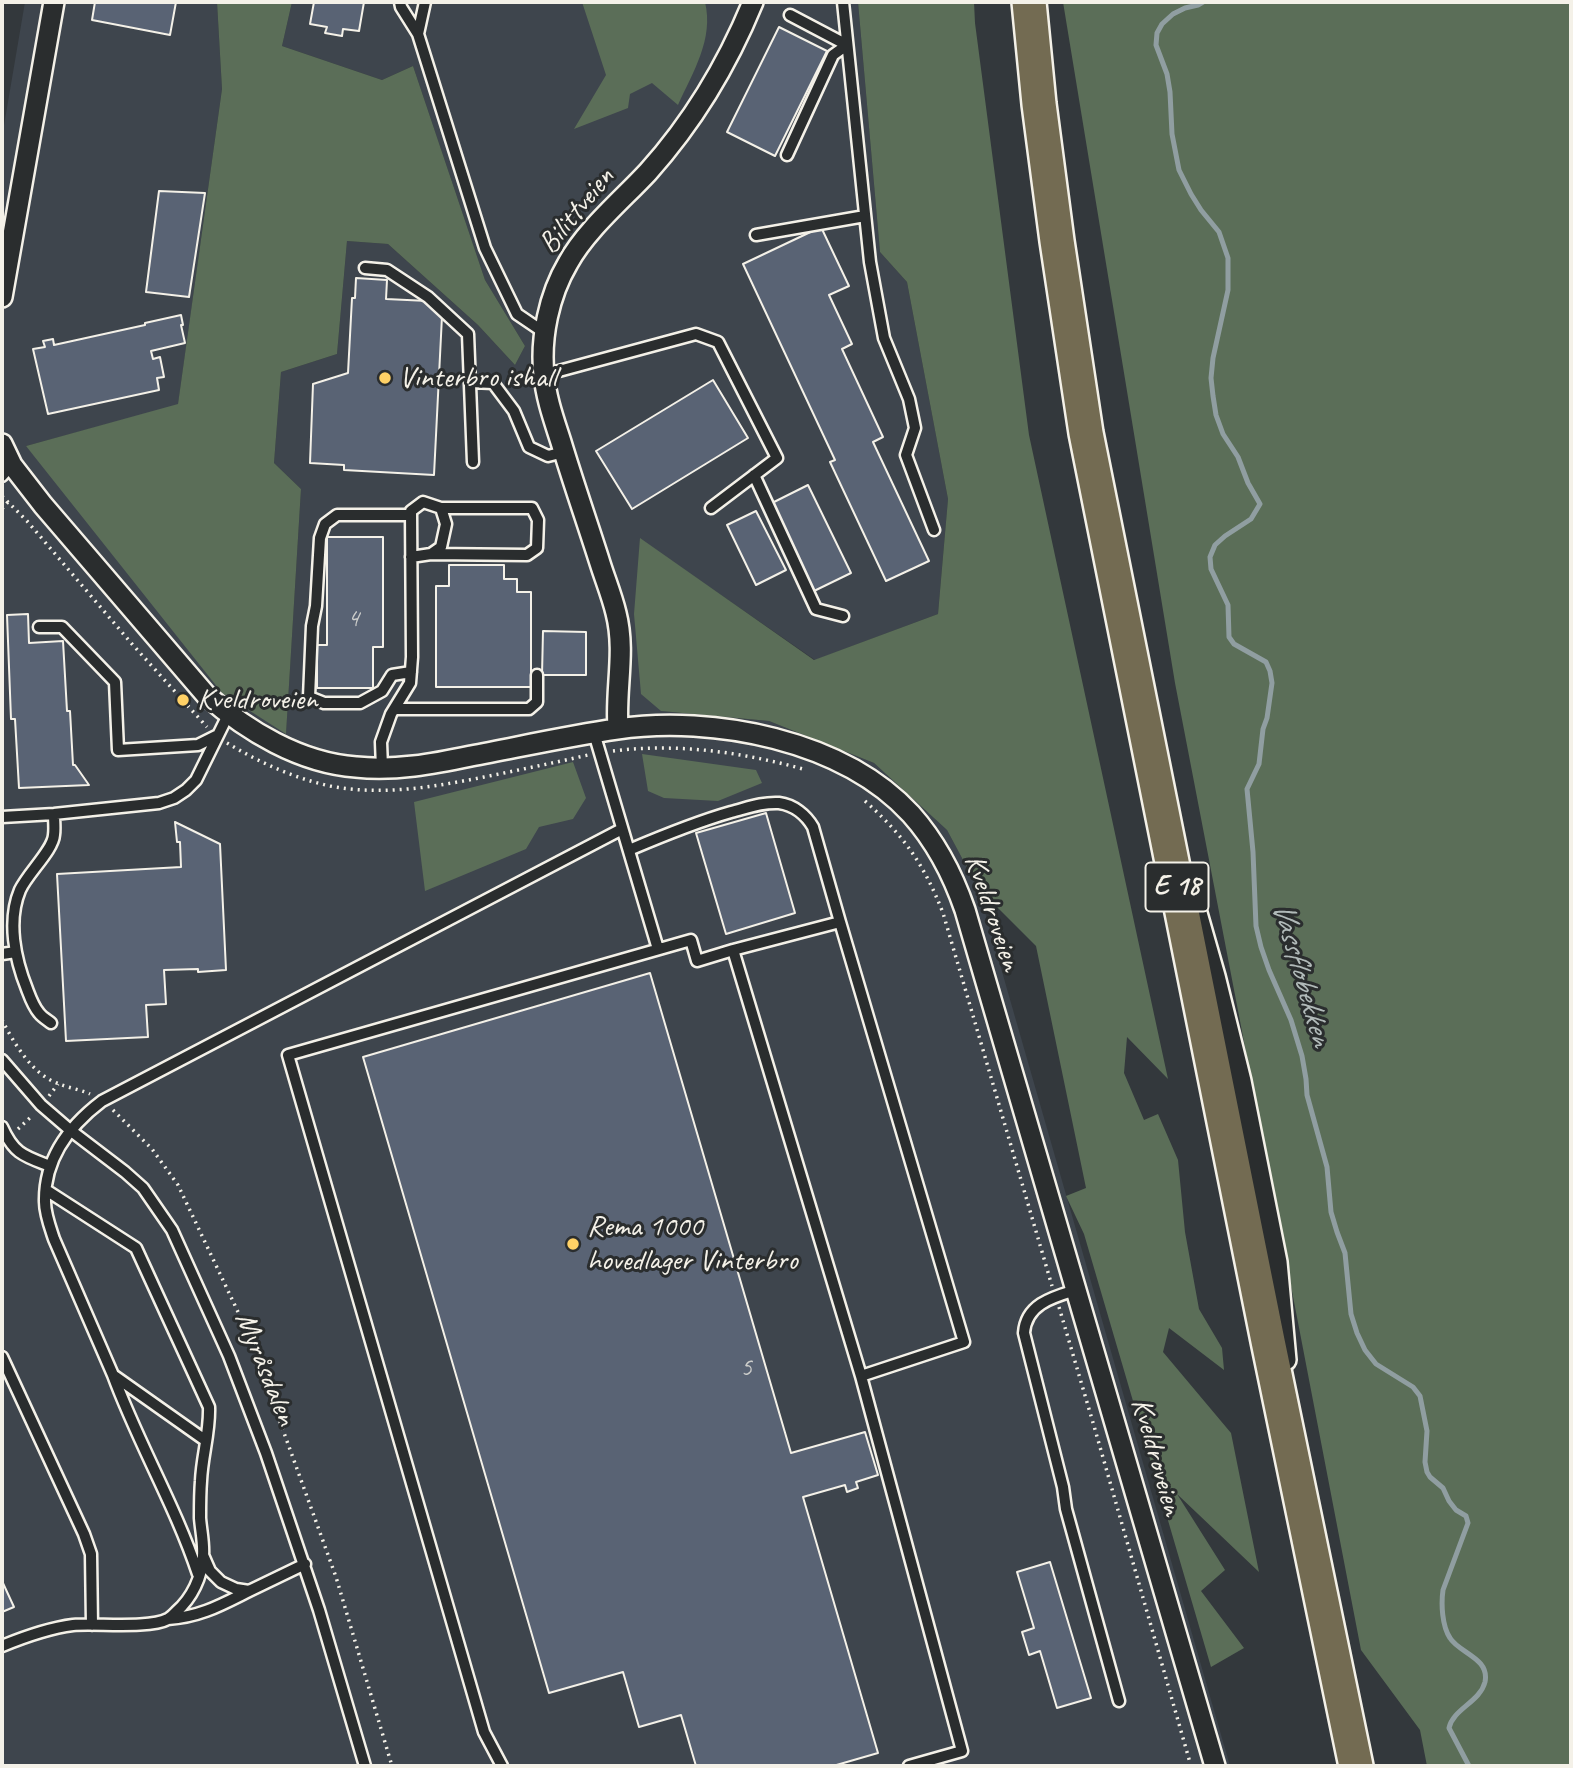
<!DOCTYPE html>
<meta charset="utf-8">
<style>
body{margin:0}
#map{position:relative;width:1573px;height:1768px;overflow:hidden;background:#33383c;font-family:Caveat,sans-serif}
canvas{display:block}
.frame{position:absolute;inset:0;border:4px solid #f4f1e8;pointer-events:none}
</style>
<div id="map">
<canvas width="1573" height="1768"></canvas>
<div class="frame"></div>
</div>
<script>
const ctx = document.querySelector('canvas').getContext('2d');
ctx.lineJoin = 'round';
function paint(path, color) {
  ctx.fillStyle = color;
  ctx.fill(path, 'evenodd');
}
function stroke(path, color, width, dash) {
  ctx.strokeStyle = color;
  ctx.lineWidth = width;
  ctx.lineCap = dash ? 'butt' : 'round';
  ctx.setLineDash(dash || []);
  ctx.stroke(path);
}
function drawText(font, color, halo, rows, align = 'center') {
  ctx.font = font + ' Caveat,sans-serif';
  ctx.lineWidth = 6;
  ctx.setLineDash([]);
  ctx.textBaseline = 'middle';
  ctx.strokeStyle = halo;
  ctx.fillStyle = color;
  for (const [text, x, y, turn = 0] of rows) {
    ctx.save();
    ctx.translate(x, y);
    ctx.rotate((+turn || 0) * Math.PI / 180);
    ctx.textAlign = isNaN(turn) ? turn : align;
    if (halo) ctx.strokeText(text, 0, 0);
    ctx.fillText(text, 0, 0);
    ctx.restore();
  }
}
paint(new Path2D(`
 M25 2H217L222 89 178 405 26 446 286 733 301 489 274 463 281 372 337 354 347 241 388 244 478 325 515 365 525 346 485 280 413 66 382 80 282 46 292 2H858L880 252 907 282 948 499 938 614 815 660 640 539 662 711 769 721 874 763 947 830 978 888 1230 1766H2V137Z`), '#3e454d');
paint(new Path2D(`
 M217 2H292L282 46 382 80 413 66 485 280 525 346 515 365 478 325 388 244 347 241 337 354 281 372 274 463 301 489 286 734 222 693 26 446 178 404 222 89Z
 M582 2H705C714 39 693 72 678 105L652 83 630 94 628 108 574 129 606 75Z
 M858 2H974L975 23 1029 435 1168 1079 1127 1037 1124 1073 1144 1120 1158 1114 1178 1160 1185 1232 1199 1309 1222 1348 1224 1370 1169 1328 1163 1352 1231 1433 1259 1572 1177 1494 1225 1570 1201 1591 1244 1648 1211 1667 1084 1234 1066 1196 1086 1188 1036 946 978 888 947 830 874 763 769 721 661 711 641 694 634 614 640 538 814 660 938 614 948 499 907 282 880 252Z
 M1063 2H1571V1766H1427L1420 1730 1361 1650 1175 683Z
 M642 754 756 770 762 783 718 801 664 798 648 791Z
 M573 762 586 798 573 819 539 827 526 849 425 891 414 802Z`), '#5b6e58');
stroke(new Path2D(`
 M1203 2 1198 5 1185 8 1173 14 1162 24 1157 33 1156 45 1167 74 1170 92 1172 134 1179 170 1191 194 1201 210 1219 232 1228 258V290L1213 358 1211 378 1213 396 1216 415 1223 434 1238 457 1248 483 1260 504 1251 519 1225 536 1215 545 1210 557 1211 569 1228 605 1229 637 1234 644 1266 662 1270 671 1272 683 1267 718 1263 729 1259 764 1247 789 1253 852 1256 926 1261 947 1269 970 1291 1020 1302 1056 1306 1079 1307 1095 1327 1167 1331 1212 1337 1232 1345 1253 1351 1314 1357 1333 1365 1350 1376 1364 1413 1387 1420 1396 1427 1431 1425 1462 1427 1472 1430 1477 1443 1488 1449 1501 1456 1510 1466 1516 1468 1523 1443 1590C1441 1604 1442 1626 1450 1638 1459 1653 1490 1658 1485 1682 1480 1702 1453 1709 1449 1728L1469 1766`), '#909ea1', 5);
const building = new Path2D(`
 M95 2H176L170 35 92 20Z
 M314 2H364L359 31 343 29 342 36 325 33 327 27 310 24Z
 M779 27 827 51 775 156 727 132Z
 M159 191 205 193 189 297 146 292Z
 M821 227 849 286 829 295 852 344 842 349 883 437 873 442 929 561 886 581 830 462 835 460 743 264Z
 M356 278 387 280 386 299 428 301 442 316 434 475 344 470V465L310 463 313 384 348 373 352 298H355Z
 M181 315 183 325H181L185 343 151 351 153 359 160 357 164 377 157 378 159 390 48 414 33 349 45 347 43 341 53 339 54 345 145 325V323Z
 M713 380 748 438 632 509 596 451Z
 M808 485 851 573 814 591 772 503Z
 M756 511 786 570 756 585 727 525Z
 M327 537H383V647H373V688H317V645H327Z
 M449 565H504V579H517V592H531V687H436V586H449Z
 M28 614 29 643 63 641 67 711H70L73 765H75L89 785 19 788 15 719H11L7 615Z
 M543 631 586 632V675H542Z
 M766 813 795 913 726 934 696 833Z
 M175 822 220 844 226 970 198 972V969L164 970 166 1004 146 1005 148 1037 66 1041 57 874 181 867 180 842H177Z
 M650 973 791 1453 865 1432 878 1475 856 1482 858 1488 847 1492 845 1485 803 1497 878 1753 833 1766H696L681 1715 639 1727 623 1672 549 1693 363 1057Z
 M1050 1562 1091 1698 1057 1708 1040 1651 1029 1655 1022 1632 1034 1628 1017 1572Z
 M2 1581 14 1607 2 1612Z`);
paint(building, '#596374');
stroke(building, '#f4f1e8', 2);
const service = new Path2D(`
 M400 2 401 7 418 34 485 248 517 314 545 333
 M843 2 870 262 884 338 909 399 915 428 906 455 934 530
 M418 34 425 2
 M787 155 833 55 847 45 790 15
 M756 235 865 216
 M365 268 387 270 428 297 468 334 473 462
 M544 375 696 334 718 342 777 458 711 508
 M471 382 493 383 514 411 529 447 548 456 564 452
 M754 475 816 609 843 616
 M2 476 12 465
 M431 554 527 555 537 548 538 520 532 508H441
 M39 627H62L115 682 118 750 198 745 216 736
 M411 672 392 675 382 691 360 703H324L309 697 312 626 316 606 320 538 325 524 337 515H411
 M395 709H529L537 702V675
 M594 733 658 949
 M382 768 381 742 391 714 410 683 412 657 411 511 423 502 441 508 446 524 441 547 431 554 411 557
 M2 817 54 814 159 803 174 798 186 790 196 780 228 715
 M629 850C662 836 696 822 731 812 747 808 762 802 779 803 794 805 806 815 813 827L840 922
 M733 950 840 922 964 1342 861 1376
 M2 954 16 952
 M51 1023C47 1020 42 1017 39 1013 33 1006 30 997 27 989 15 959 7 921 20 890 28 873 53 850 54 835 55 829 54 821 54 814
 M2 1060 41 1105 70 1130 125 1172 143 1188 172 1230 229 1356 266 1453 319 1610 365 1766
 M2 1127C14 1154 24 1156 50 1166
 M1076 1290C1053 1297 1026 1304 1024 1333L1063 1487 1066 1509 1119 1701
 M2 1357 84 1534 91 1554 92 1625
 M113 1375C138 1443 175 1505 198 1574
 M205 1440 113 1375 54 1239C50 1227 45 1214 45 1202 44 1158 69 1126 102 1101L622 829
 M203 1555 210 1571 221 1582 236 1589 249 1591 305 1564
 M168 1619C200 1617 221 1605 249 1591
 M2 1646C24 1637 49 1628 73 1625 97 1623 149 1629 168 1619 171 1617 174 1614 176 1612 192 1598 202 1577 203 1556 204 1543 201 1531 200 1518 200 1506 200 1493 201 1481 202 1456 210 1432 209 1407L136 1248 46 1190
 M502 1766 484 1732 288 1055 691 940 697 961 733 950 861 1376 962 1751 909 1766`);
const minor = new Path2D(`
 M2 297 54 2
 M2 444 12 465 43 505 206 695C247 731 300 763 356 767 395 771 433 764 471 756 519 747 568 736 617 729 713 715 843 740 911 814 936 842 953 875 965 910L1215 1766
 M618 728C615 689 626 652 616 613 612 596 605 579 600 563 587 522 573 482 561 442 554 420 546 398 544 375 540 338 549 295 568 263 586 230 622 200 648 172 692 123 728 63 753 2
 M1197 913 1215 976 1241 1081 1277 1262 1286 1360`);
const trunk = new Path2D(`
 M1029 2 1039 104 1057 241 1086 433 1268 1341 1356 1766`);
stroke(service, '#f4f1e8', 15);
stroke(minor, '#f4f1e8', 24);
stroke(trunk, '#f4f1e8', 38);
stroke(new Path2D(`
 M2 496 27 521 132 644 207 727
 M2 509 8 502
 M227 743C259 762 293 778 330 786 382 796 433 787 484 777 519 770 553 763 588 755
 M613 751C677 743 741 752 803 769
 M865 801C904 836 924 864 943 913L1052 1286
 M2 1020C14 1043 32 1074 57 1083 68 1088 79 1089 90 1094
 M49 1096 58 1084
 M113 1110 152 1149 178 1185 248 1333 336 1577 392 1766
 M18 1129 33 1115
 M1059 1307 1094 1426 1191 1766`), '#f4f1e8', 3.5, [2, 5]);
stroke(service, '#2a2d2e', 10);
stroke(minor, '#2a2d2e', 19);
stroke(trunk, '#736b52', 33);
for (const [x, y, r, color] of [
 [385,378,7,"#ffd166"],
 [183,700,7,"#ffd166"],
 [573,1244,7,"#ffd166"]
]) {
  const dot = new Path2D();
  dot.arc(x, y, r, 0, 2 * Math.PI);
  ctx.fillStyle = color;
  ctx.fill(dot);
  stroke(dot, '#2a2d2e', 2.5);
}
drawText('26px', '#cdcecb', null, [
 ["4",353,619],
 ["5",746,1368]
]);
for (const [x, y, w] of [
 [1177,887,63]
]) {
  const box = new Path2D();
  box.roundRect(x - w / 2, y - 24.5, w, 49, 5);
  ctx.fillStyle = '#2a2d2e';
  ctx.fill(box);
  stroke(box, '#f4f1e8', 2);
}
drawText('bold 28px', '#f4f1e8', null, [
 ["E 18",1177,887]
]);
drawText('30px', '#f4f1e8', '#2a2d2e', [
 ["Bilittveien",577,211,-51],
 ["Kveldroveien",992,913,71],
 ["Myråsdalen",265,1369,68],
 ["Kveldroveien",1156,1457,74]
]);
drawText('30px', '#f4f1e8', '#2a2d2e', [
 ["Vinterbro ishall",399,378],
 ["Kveldroveien",197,700],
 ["Rema 1000",587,1227],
 ["hovedlager Vinterbro",587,1261]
], 'left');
drawText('italic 32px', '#b1bab9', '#2a2d2e', [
 ["Vassflobekken",1301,974,74]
]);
</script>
